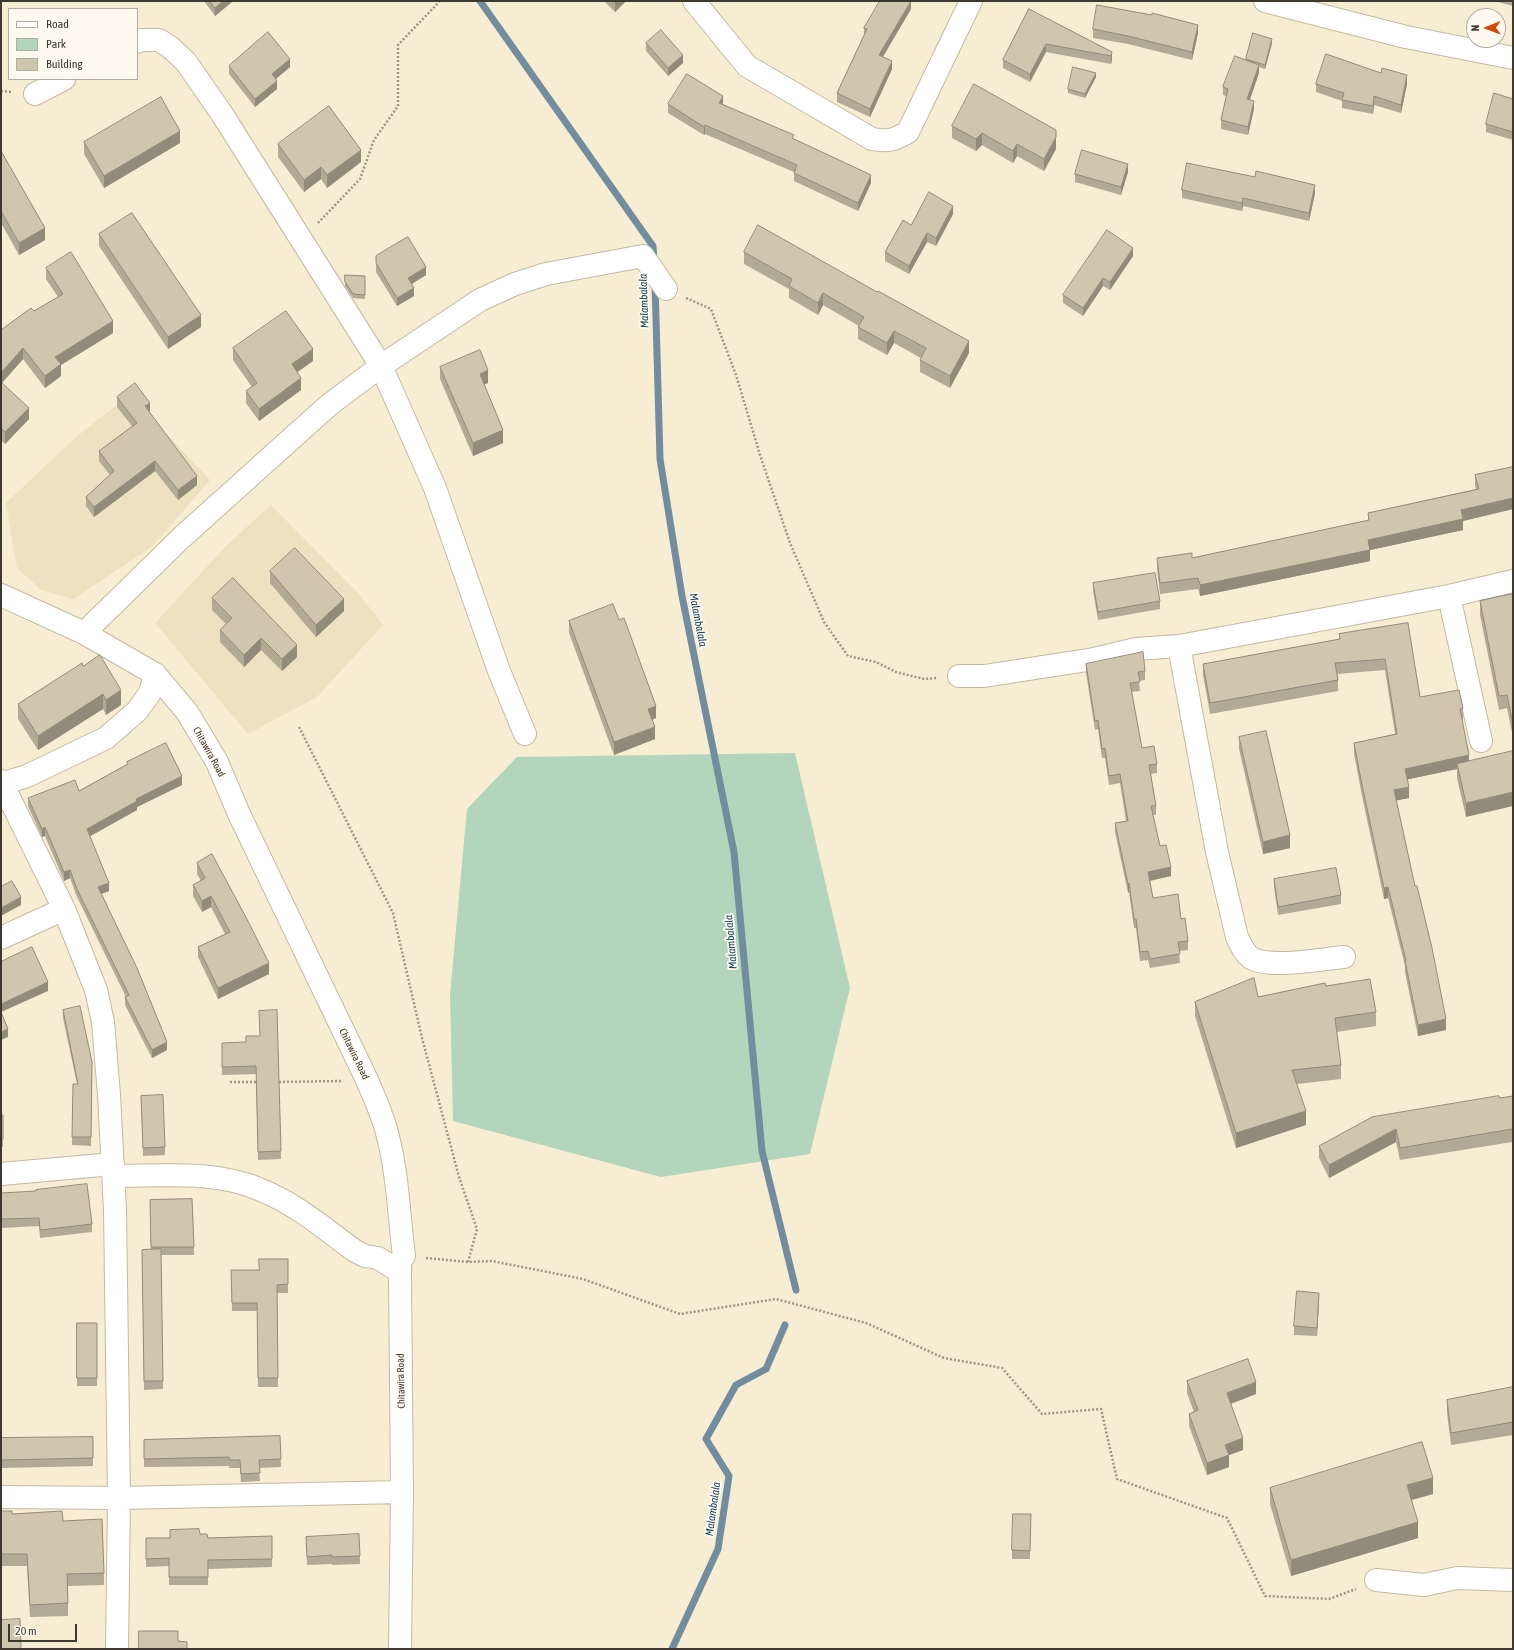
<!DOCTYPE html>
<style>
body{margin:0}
#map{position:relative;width:1514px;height:1650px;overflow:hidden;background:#f7edd3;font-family:"Asap Condensed",sans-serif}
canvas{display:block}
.frame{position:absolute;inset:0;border:2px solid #3d392f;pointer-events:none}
.legend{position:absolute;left:8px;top:8px;width:130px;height:72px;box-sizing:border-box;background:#fefaf0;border:1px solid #b1ada3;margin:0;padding:5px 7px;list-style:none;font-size:12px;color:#3d392f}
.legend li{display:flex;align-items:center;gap:8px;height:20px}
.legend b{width:20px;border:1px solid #b1ada3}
.north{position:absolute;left:1466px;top:8px;width:40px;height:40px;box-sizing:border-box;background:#fefaf0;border:1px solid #b1ada3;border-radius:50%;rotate:269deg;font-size:11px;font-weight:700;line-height:16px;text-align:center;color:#3d392f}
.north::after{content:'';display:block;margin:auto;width:14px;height:18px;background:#d04b09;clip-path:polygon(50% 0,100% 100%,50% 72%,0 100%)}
.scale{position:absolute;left:8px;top:1624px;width:69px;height:18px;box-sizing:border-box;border:2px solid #3d392f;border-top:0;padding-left:5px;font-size:12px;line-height:14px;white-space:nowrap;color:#3d392f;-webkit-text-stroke:3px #fefaf0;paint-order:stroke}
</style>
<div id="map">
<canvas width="1514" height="1650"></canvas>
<div class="frame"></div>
<ul class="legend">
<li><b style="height:5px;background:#fff"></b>Road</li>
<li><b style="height:11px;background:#b3d5bb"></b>Park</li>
<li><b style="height:11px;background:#d0c6ae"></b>Building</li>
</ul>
<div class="north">N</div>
<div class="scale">20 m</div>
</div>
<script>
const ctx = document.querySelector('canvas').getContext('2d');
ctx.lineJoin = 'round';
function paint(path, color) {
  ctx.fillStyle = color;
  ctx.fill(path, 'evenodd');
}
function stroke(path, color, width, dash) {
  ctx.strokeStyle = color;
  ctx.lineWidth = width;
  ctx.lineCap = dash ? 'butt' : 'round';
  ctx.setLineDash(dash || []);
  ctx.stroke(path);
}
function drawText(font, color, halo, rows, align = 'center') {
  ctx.font = font + ' "Asap Condensed",sans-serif';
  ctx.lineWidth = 3.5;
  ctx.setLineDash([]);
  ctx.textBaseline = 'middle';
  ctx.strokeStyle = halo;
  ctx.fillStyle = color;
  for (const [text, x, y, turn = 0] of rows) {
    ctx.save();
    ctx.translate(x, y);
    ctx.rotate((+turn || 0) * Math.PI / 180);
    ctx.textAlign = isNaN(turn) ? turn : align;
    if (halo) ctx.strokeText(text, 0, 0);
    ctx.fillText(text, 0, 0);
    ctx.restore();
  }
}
paint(new Path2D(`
 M130 395 210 480 152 547 73 599 41 590 17 568 6 503 76 437Z
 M271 505 359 594 383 625 317 697 248 734 155 623 227 545Z`), '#eee1c1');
paint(new Path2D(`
 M795 753 850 988 810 1154 661 1177 453 1121 450 995 467 809 517 757Z`), '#b3d5bb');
stroke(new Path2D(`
 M480 1 653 246 654 260
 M655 283 660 459 682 596 734 852 762 1151 796 1290
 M672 1649 718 1549 729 1476 706 1439 736 1385 766 1369 785 1325`), '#728d9f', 7);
const minor = new Path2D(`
 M694 1 747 66 872 139C889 142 894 140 908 132L971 1
 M1265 1 1406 37 1513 58
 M137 42 141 40H159L170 47 186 62 222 114 381 366 435 488 499 671 525 734
 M35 94 64 79
 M1 595 84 633 155 674 187 712 217 762 239 814 367 1080C375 1099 384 1118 388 1137 398 1176 399 1217 404 1256L400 1261V1272L402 1492 400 1649
 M1449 596 1481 741
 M84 633 180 539 261 466 329 405 381 366 480 300 515 284 546 274 643 256 666 289
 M1179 646 1217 852 1237 937C1241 945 1244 953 1251 958 1271 969 1321 959 1344 957
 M959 676H984L1094 659 1136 649 1179 646 1449 596 1513 581
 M1 781 64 909 96 990 103 1022 109 1095 115 1210 119 1498 117 1649
 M1 784 27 776 106 738 137 711 150 693 155 674
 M1 938 64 909
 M1 1174 113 1164
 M114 1176C161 1176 217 1170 261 1190 296 1204 325 1229 355 1251L365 1256 378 1258 400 1272
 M1 1497 119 1498 402 1492
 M1376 1580 1424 1585 1457 1578 1513 1580`);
stroke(minor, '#c3baa1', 24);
stroke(new Path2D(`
 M1 91 12 92
 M318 223 360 179 374 140 398 106V45L440 1
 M686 298 711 309 736 375 761 458 790 543 824 622 848 656 876 662 896 672 924 679 937 678
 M299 727 393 913 422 1038 459 1177 477 1229 468 1262
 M230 1082H258
 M275 1082 342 1081
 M426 1258 468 1262 492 1261 583 1279 680 1314 776 1299 866 1323 944 1358 1002 1368 1042 1414 1101 1409 1117 1479 1227 1518 1265 1596 1329 1599 1356 1589`), '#9e9784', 2.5, [2, 2]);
stroke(minor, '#fff', 22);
paint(new Path2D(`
 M204 1H232V2L215 16Z
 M604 1H626L615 12Z
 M1494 1H1513V6Z
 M911 9 883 57 892 69 870 117 837 102V93L864 35V28Z
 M1029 9 1112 52V59L1111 64 1046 52 1030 82 1003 68V60Z
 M1093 29 1198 33 1192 60 1128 44 1093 38Z
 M1253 33 1272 43 1265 69 1259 67V73L1250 100 1254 109 1248 135 1221 129V120L1226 96 1223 95V87L1246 60Z
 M646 43 683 63 668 76 646 51Z
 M229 66 290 67 276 79 277 89 255 107 229 74Z
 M1096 77 1085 98 1068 93V89Z
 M1316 84H1407L1401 113 1374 105 1373 114 1342 108V101L1316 92Z
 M1513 99V140L1486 132V124Z
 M668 104H723L794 139 871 183 858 211 794 181V172L705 134 704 135 668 113Z
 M952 126 1056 149 1044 171 1017 156 1013 163 982 145 976 151 952 138Z
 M84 142 180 143 104 188 84 154Z
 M278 144 361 162 327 188 321 179 304 192 278 157Z
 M1 151 45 240 19 255 1 223Z
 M1128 172 1121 195 1075 182V174Z
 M1182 190 1315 193 1309 221 1243 206 1242 211 1182 198Z
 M953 214 936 246 927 242 909 274 885 261V252L911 225Z
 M99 234 201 327 168 349 99 246Z
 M744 252 969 353 950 388 920 372V360L921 358 894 343 887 355 858 339V327L859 326 823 305 818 315 789 298V289L744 264Z
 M376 256 426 275 412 284 414 296 397 306 376 272Z
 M1133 256 1110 290 1103 286 1083 316 1063 303V295Z
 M46 268 113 333 61 365V376L45 388 23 359 2 383 29 419 5 444 1 440V330L58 297 46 279Z
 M345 275 365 276V299L353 298 345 286Z
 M233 348 313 361 297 372 301 390 259 421 246 403V391L252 387 233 360Z
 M440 367 488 383 484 384 503 443 473 456 440 379Z
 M117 397 150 412 197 485 178 500 155 471 94 517 86 506V497L110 475 99 461V451L132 426 117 407Z
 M1513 467V509L1463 521V530L1370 550V561L1200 596 1198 589 1160 594 1157 569V558H1192L1368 521V513L1476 489 1475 486V475Z
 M270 571 344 611 316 637 270 583Z
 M1093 583 1160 601V609L1098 620 1093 591Z
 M1513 594V738L1507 708 1499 710 1480 615V601Z
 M212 598 297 657 282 671 261 650 244 667 220 642V630L226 624 212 610Z
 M569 621 656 718 652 720 655 739 614 755 569 633Z
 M1408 623 1420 697 1463 708V720H1462L1469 755 1466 817 1457 778V769L1408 779 1409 798 1396 800 1446 1030 1418 1036 1405 972V966L1388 898 1384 899 1362 796 1354 754V743L1395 734 1385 670 1337 674 1338 680V691L1210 714 1203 675V664L1339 639V634Z
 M1086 664 1145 671V680L1139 681 1140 691 1131 692 1142 748 1157 764V773L1151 774 1156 806V815H1153L1160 846 1171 876 1150 881 1153 898 1181 919 1188 941V950L1179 951 1180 963 1150 968 1148 960 1140 961 1136 928H1134L1129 892 1128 893 1115 832V823L1126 821 1120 783 1109 785 1105 758H1102L1098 729 1095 730 1086 673Z
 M83 666 121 705 106 715 103 709 38 750 18 719V704Z
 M1239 737 1290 848 1263 854 1239 749Z
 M127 762 182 785 137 807V810L90 836 109 891 101 894 167 1050 152 1058 125 1005V997H126L77 897 70 878 64 881 45 836 42 837 28 806V798L79 791 127 764Z
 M197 863 269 974 218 999 198 957V947L225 934 211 907 202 912 193 896V885L201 881 197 874Z
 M1274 879 1341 895V904L1278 915 1274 887Z
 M1326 986 1376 1012V1026L1337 1032 1341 1065V1079L1297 1084 1306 1125 1236 1148 1195 1016V1002L1258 997Z
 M63 1010 92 1062 91 1146 72 1145 73 1084H77L63 1018Z
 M277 1010 281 1159 258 1160 256 1074 222 1075V1051L246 1042 260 1036Z
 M141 1096 165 1147V1155L143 1156Z
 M1513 1096V1150L1512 1142 1400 1160 1396 1142 1329 1178 1319 1158V1146L1500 1098Z
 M1 1115H3V1147H1Z
 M1 1193 92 1224V1232L40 1238 39 1226 1 1228Z
 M192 1199 194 1255H161L163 1389 144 1390 142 1250 151 1249 150 1200Z
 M288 1259V1293H277L278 1387H258L257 1311H232L231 1270H259Z
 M1319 1301 1317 1336 1294 1335V1326Z
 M77 1323H97V1386H77Z
 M1187 1381 1256 1394 1231 1404 1243 1450 1229 1455V1467L1207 1475 1189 1426V1414L1194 1412 1187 1393Z
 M1513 1387V1435L1451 1445 1447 1413V1400Z
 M280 1436 281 1467 259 1468 260 1481 241 1482 240 1468H229V1466L144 1467V1440Z
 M93 1437V1466L1 1468V1438Z
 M1270 1488 1433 1494 1412 1500 1418 1538 1291 1576 1270 1504Z
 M1 1511 12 1514 63 1521 104 1573V1585L68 1586V1616L30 1617 27 1566H1Z
 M1031 1514 1030 1559H1012V1550Z
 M200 1534 208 1538 272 1536V1567L208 1569V1585H169V1566L146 1567V1538H170Z
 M306 1537 360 1556V1564L332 1565V1564L307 1565Z`), '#b3aa96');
paint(new Path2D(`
 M223 1H232V2L215 16V8Z
 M615 1H626L615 12Z
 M911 1V9L879 63V55Z
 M1198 25V33L1192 60V52Z
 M1272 39V43L1265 69V65Z
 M1046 44V52L1030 82V74Z
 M1112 52V59L1111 64V56Z
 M683 55V63L668 76V68Z
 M290 59V67L272 82V74Z
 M892 61V69L870 117V109Z
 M1259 65V73L1247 107V99Z
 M1096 73V77L1085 98V94Z
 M1407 75V84L1401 113V105Z
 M277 81V89L255 107V99Z
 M723 96V104L719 103Z
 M1374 96V105L1373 114V106Z
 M1254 101V109L1248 135V127Z
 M705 125V134L704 135V127Z
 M180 131V143L104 188V176Z
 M982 133V145L976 151V139Z
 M1056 137V149L1044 171V159Z
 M1017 144V156L1013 163V151Z
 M361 150V162L327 188V175Z
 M1128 164V172L1121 195V187Z
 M321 167V179L304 192V180Z
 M871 175V183L858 211V203Z
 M1315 185V193L1309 221V213Z
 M1243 198V206L1242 211V203Z
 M953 206V214L936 246V238Z
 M45 228V240L19 255V243Z
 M927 233V242L909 274V266Z
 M1133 248V256L1110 290V282Z
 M426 267V275L408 286V278Z
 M1103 278V286L1083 316V308Z
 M414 288V296L397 306V298Z
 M823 293V305L818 315V303Z
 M201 315V327L168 349V337Z
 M113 321V333L61 365V376L45 388V376L55 357Z
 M894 331V343L887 355V343Z
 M969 341V353L950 388V376Z
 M23 348V359L1 384V373Z
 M313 349V361L292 376V364Z
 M488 370V383L480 386V374Z
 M301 378V390L259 421V409Z
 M150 403V412L145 406Z
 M29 408V419L5 444V432Z
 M503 430V443L473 456V443Z
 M155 461V471L94 517V507Z
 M197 476V485L178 500V490Z
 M1513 498V509L1463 521V530L1370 550V561L1200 596V585L1368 540 1461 510Z
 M344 599V611L316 637V625Z
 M261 638V650L244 667V655Z
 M297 645V657L282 671V659Z
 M121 690V705L106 715V700Z
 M103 694V709L38 750V736Z
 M656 706V718L648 721V709Z
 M655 727V739L614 755V742Z
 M1469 755V767L1457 764V769L1405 780V769Z
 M182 776V785L137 807V810L87 838V829L136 799Z
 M1409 787V798L1394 801V790Z
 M1513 792V806L1466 817V803Z
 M45 827V836L42 837V829Z
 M1290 835V848L1263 854V842Z
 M1171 867V876L1148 881V872Z
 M70 870V878L64 881V872Z
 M109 883V891L98 895V887Z
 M1129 883V892L1128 893V884Z
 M1388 887V898L1384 899V888Z
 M211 896V907L202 912V901Z
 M21 897V905L1 916V908Z
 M269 963V974L218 999V988Z
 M48 982V991L1 1012V1004Z
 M1446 1019V1030L1418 1036V1025Z
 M8 1029V1037L1 1040V1032Z
 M167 1042V1050L152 1058V1050Z
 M1306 1111V1125L1236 1148V1133Z
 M1396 1129V1142L1329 1178V1165Z
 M1319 1293V1301L1317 1336V1328Z
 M1256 1382V1394L1227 1405V1393Z
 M1243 1438V1450L1229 1455V1467L1207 1475V1463L1225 1445Z
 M1433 1478V1494L1407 1501V1485Z
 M1418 1522V1538L1291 1576V1560Z`), '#928b7a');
const building = new Path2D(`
 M210 1H223L215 8Z
 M880 1H911L879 55 892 61 870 109 837 93 867 29 864 28Z
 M1097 5 1152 15V13L1198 25 1192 52 1128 36 1093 29Z
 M1029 9 1112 52 1111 56 1046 44 1030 74 1003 60Z
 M661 30 683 55 668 68 646 43Z
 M268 32 290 59 272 74 277 81 255 99 229 66Z
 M1253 33 1272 39 1265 65 1246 59Z
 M1326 54 1381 73 1382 68 1407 75 1401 105 1374 96 1373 106 1342 100 1344 93 1316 84Z
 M1235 56 1259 65 1247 99 1254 101 1248 127 1221 120 1228 89 1223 87Z
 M1073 67 1096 73 1085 94 1068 89Z
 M687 74 723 96 719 103 794 135 792 138 871 175 858 203 794 173 797 165 705 125 704 127 668 104Z
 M974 84 1056 130V137L1044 159 1017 144 1013 151 982 133 976 139 952 126Z
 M1494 93 1513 99V132L1486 124Z
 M161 97 180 131 104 176 84 142Z
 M329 106 361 150 327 175 321 167 304 180 278 144Z
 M1082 150 1128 164 1121 187 1075 174Z
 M1 151 45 228 19 243 1 211Z
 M1187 163 1255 177 1256 171 1315 185 1309 213 1243 198 1242 203 1182 190Z
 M929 192 953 206 936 238 927 233 909 266 885 252 903 220 911 225Z
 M132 213 201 315 168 337 99 234Z
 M758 225 877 292 878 291 969 341 950 376 920 360 926 348 894 331 887 343 858 327 864 317 823 293 818 303 789 286 792 279 744 252Z
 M1107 230 1133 248 1110 282 1103 278 1083 308 1063 295Z
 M408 237 426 267 408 278 414 288 397 298 376 263V256Z
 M71 252 113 321 55 357 61 364 45 376 23 348 1 373V330L31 308 34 311 63 294 46 268Z
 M345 275 365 276V295L353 294 345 282Z
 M286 311 313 349 292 364 301 378 259 409 246 391 257 383 233 348Z
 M480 350 488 370 480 374 503 430 473 443 440 367Z
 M1 382 29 408 5 432 1 428Z
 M135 383 150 403 145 406 197 476 178 490 155 461 94 507 86 497 114 471 99 451 137 423 117 397Z
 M1513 467V498L1461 510 1463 519 1368 540 1370 550 1200 585 1198 578 1160 583 1157 558 1192 553V558L1369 520 1368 513 1479 489 1475 475Z
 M295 548 344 599 316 625 270 571Z
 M1155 573 1160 601 1098 612 1093 583Z
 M233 578 297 645 282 659 261 638 244 655 220 630 232 618 212 598Z
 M1513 594V724L1507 695 1499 696 1480 601Z
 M613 604 619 620 624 618 656 706 648 709 655 727 614 742 569 621Z
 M1408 623 1420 697 1459 690 1463 708 1460 709 1469 755 1405 769 1409 787 1394 790 1415 886H1417L1432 948 1446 1019 1418 1025 1405 961H1406L1388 887 1384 888 1362 785 1354 743 1397 734 1385 659 1335 663 1338 680 1210 703 1203 664 1340 639 1339 634Z
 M1143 652 1145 671 1138 672 1140 682 1130 683 1142 748 1154 746 1157 764 1149 765 1156 806H1151L1160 846 1166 845 1171 867 1148 872 1153 898 1178 894 1181 919 1185 918 1188 941 1178 942 1180 954 1150 959 1148 951 1140 952 1136 919H1134L1129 883 1128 884 1115 823 1128 821 1120 774 1109 776 1105 748 1102 749 1098 720 1095 721 1086 664Z
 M100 655 121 690 106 700 103 694 38 736 18 704 82 663 83 666Z
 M1266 731 1290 835 1263 842 1239 737Z
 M166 743 182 776 136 799 137 801 87 829 109 883 98 887 137 968 167 1042 152 1050 125 997 129 995 77 889 70 870 64 872 45 827 42 829 28 798 75 780 79 791 128 764 127 762Z
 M1513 751V792L1466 803 1457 764Z
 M212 854 249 923 269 963 218 988 198 947 230 932 211 896 202 901 193 885 205 878 197 863Z
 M1336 868 1341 895 1278 907 1274 879Z
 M12 881 21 897 1 908V887Z
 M32 947 48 982 1 1004V962Z
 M1254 978 1258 997 1325 983 1326 986 1370 979 1376 1012 1335 1018 1341 1065 1292 1070 1306 1111 1236 1133 1195 1002Z
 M80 1006 92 1062 91 1137H72L73 1084H78L63 1010Z
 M277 1010 281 1151 258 1152 256 1066 222 1067V1043L246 1042V1036H260L259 1011Z
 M1 1012 8 1029 1 1032Z
 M163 1095 165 1147 143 1148 141 1096Z
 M1499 1096 1500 1098 1513 1096V1137L1512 1129 1400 1148 1396 1129 1329 1165 1319 1146 1372 1117Z
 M1 1115H3V1139H1Z
 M87 1184 92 1224 40 1230 39 1218 1 1219V1193L36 1191V1190Z
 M192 1199 194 1247H151L150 1200Z
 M161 1249 163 1381H144L142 1250Z
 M259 1259H288V1284L277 1285 278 1378H258L257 1303H232L231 1270H259Z
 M1297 1291 1319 1293 1317 1328 1294 1326Z
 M77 1323H97V1378H77Z
 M1248 1359 1256 1382 1227 1393 1243 1438 1225 1445 1229 1455 1207 1463 1189 1414 1198 1410 1187 1381Z
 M1513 1387V1422L1451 1433 1447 1400Z
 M280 1436 281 1459 259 1460 260 1473 241 1474 240 1460H229V1457L144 1459V1440Z
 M93 1437V1458L1 1460V1438Z
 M1422 1442 1433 1478 1407 1485 1418 1522 1291 1560 1270 1488Z
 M1 1511H12V1514L62 1511 63 1521 102 1519 104 1573 67 1574 68 1603 30 1605 27 1554H1Z
 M1013 1514H1031L1030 1551 1012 1550Z
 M199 1529 200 1534H207L208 1538 272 1536V1559L208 1560V1577H169V1558L146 1559V1538H170V1530Z
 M359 1534 360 1556 332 1557V1555L307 1557 306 1537Z
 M20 1619 21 1649H1V1620Z
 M139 1631H178V1641L187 1642V1649H139Z`);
paint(building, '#d0c6ae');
stroke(building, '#928b7a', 1);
drawText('10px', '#3d392f', '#fefaf0', [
 ["Chitawira Road",209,752,61],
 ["Chitawira Road",354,1054,64],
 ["Chitawira Road",401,1381,-91]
]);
drawText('italic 11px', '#083c5a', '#fefaf0', [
 ["Malambalala",644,301,-92],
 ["Malambalala",698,620,79],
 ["Malambalala",731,942,-95],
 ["Malambalala",713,1509,-82]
]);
</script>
